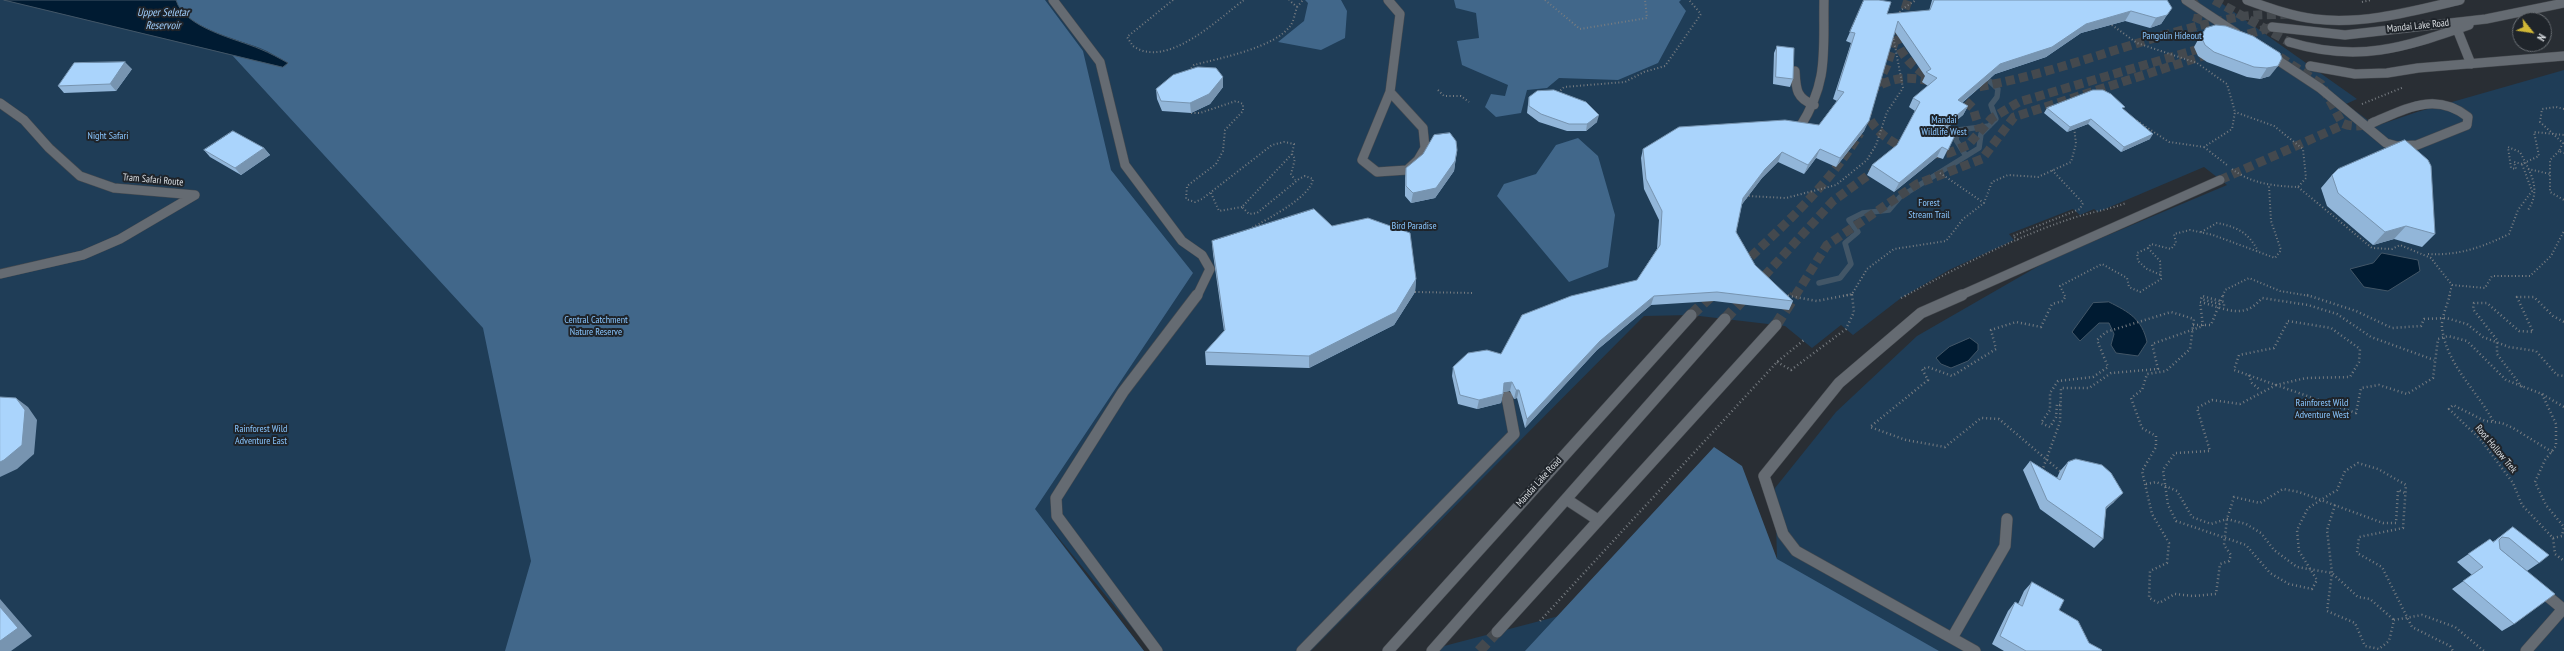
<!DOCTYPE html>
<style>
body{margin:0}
#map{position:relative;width:2564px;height:651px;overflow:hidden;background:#292e34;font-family:"PT Sans Narrow",sans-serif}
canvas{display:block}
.north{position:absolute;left:2512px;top:12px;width:40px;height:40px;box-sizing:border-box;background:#1f242a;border:1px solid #6a6f74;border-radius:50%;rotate:120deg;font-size:11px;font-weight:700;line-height:16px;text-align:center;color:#dbdfe3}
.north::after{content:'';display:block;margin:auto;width:14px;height:18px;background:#d1b736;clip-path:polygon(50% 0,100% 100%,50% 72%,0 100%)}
</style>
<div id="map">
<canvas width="2564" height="651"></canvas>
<div class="north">N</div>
</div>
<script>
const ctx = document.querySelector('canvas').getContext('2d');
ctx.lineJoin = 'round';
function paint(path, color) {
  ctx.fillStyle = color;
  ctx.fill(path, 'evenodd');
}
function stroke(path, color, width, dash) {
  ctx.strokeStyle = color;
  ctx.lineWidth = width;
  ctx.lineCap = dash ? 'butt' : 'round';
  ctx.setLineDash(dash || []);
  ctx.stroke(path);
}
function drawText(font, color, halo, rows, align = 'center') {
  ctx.font = font + ' "PT Sans Narrow",sans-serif';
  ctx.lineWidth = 4;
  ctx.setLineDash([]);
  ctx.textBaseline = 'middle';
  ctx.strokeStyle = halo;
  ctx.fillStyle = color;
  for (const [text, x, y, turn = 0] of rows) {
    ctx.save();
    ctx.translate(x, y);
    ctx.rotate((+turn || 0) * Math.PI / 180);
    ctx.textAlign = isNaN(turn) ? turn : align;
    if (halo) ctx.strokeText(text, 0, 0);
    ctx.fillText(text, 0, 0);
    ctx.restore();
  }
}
paint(new Path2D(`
 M0 0H2217L2357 99 2346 104 2376 126 2417 112 2564 70V651H1425L1777 559 1775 488 1836 412 1917 336 2049 260 2227 185 2204 167 2098 212 2094 209 2080 215 2073 209 2009 234 2014 240 1949 270 1901 298 1853 335 1841 325 1812 348 1785 326 1691 315 1644 316 1311 651H1151L1048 525 1144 651H0Z`), '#1f3d57');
paint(new Path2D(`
 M176 0H1045L1083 51 1111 170 1193 273 1035 509 1144 651H505L531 561 483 328 232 55 283 67 288 63C279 58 270 52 260 48 237 39 183 27 176 0Z
 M1305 0H1341L1347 11 1345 38 1321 50 1278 42 1304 21 1308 3Z
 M1454 0H1681L1679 2 1686 11 1658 63 1618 80 1559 78 1547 88 1527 90 1521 113 1496 117 1485 107 1491 94 1505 96 1508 85 1462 65 1457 41 1479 38 1476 13 1456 8Z
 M1578 138 1598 156 1615 215 1608 267 1569 282 1497 196 1504 184 1536 174 1556 145Z
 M1714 447 1742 466 1777 559 1939 651H1525Z`), '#41678a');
const water = new Path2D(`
 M4 0H176C184 28 237 39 260 49 270 53 279 58 288 63L283 67Z
 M2382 253 2418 260 2420 271 2388 291 2364 287 2350 269 2373 263Z
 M2109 302C2129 312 2142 319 2147 342L2138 356 2116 353 2111 345 2114 334 2109 323H2099L2080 341 2072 332 2093 303Z
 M1970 338 1978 344V350L1968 361 1951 368 1941 364 1936 358 1949 347Z`);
paint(water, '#001b32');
stroke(water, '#425667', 1);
stroke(new Path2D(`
 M1966 156 1956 140 1958 130 1989 126
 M1819 283 1840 278 1851 264 1845 243 1858 232 1849 220 1863 213 1889 210 1900 197 1979 148 1981 134 1996 119 1991 105 1997 97 1998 89 1982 74`), '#425667', 5.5);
stroke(new Path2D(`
 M2214 0 2289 42
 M2193 2C2201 10 2199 17 2194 27
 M1895 36C1901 56 1913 68 1931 78
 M2235 38 2272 27
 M2280 57 2321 84 2342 123C2353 128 2361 126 2372 123
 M1877 85 1887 65 1908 0
 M1966 89C2059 75 2146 34 2239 17 2255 14 2273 15 2290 14
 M1870 92C1889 76 1911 76 1935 82
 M1956 92 1973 108 1980 131
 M1865 108C1872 130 1888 141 1909 150
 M1933 154 1949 153 1968 145 1992 118 2019 102 2209 46
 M2220 180 2343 125
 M1741 266C1785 224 1829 185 1860 133
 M1711 296 1714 293
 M1746 296 1833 201 1878 168
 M1795 296 1827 245 1917 184 1982 159 2014 117 2212 53`), '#44494e', 9, [9, 4.5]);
stroke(new Path2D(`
 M1691 315 1712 295
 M1725 319 1747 295
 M1776 325 1795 295
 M1479 651 1497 632`), '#44494e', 11, [11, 5.5]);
const minorFar1 = new Path2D(`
 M1053 0 1100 62 1125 165 1182 241 1202 255 1210 269 1197 296
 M1388 0 1400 14 1390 92
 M2186 0 2236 33
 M2247 0C2269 8 2291 16 2315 19 2363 25 2413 11 2460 0
 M2272 27 2345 35 2486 19 2564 3
 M2457 29 2471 64
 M2289 42C2358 63 2403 48 2469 25
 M2270 55 2320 88 2386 143 2397 146 2417 145 2467 125 2468 117C2435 91 2406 109 2372 123
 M2310 66 2355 74 2387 73 2418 68 2564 56
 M1795 71C1796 89 1796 98 1814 105
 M1390 92 1423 128 1425 148 1418 160 1407 170 1377 172 1362 160Z
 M0 103 24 120 49 148 80 176 114 188 195 195 120 239 83 255 0 274
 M1800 127C1829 81 1823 52 1824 0
 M1959 296 2220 180`);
const minor = new Path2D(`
 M1962 295 1921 313 1839 383 1764 476 1783 534 1796 551 1975 651
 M1566 499 1598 520
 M1497 632 1776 325
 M1952 638 2005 546 2007 519
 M1157 651 1057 516 1056 498 1123 392 1197 295
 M1302 651 1514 434 1507 397
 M1388 651 1691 315
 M1432 651 1725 319
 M2526 651 2563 609 2539 589`);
stroke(minorFar1, '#464a4f', 10);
stroke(minor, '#464a4f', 12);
stroke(new Path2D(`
 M1173 0 1127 37 1133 46C1167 70 1219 18 1244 0
 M1545 0 1580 29 1647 18 1645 0
 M2362 2 2371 0
 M1297 7 1303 0
 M1898 15 1901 10 1916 0
 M2109 23 2137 43 2197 63 2227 84 2235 112 2232 129 2204 147 2169 142 2131 117
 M1189 71 1194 65C1220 58 1275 48 1291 25 1294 20 1295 13 1297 7L1289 0
 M1438 90 1444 96H1461L1469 102
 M1558 93 1564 87 1625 82 1644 72 1665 66 1701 14 1689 0
 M2362 104 2404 87
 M2564 109 2556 107 2542 109 2540 122 2563 143 2559 151 2564 153
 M1191 113H1200L1236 101 1243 104V111L1225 130 1223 151 1216 164 1187 186 1186 199 1195 202 1202 199 1272 145 1284 142 1294 144 1292 154 1242 207 1249 214 1257 213 1299 179 1305 176 1313 179C1310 198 1268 218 1252 228L1253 230
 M2204 147 2227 165
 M2559 151 2550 160V192L2564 200
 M1292 154 1295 159 1291 174 1295 180
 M2522 164 2514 162 2516 169 2511 168 2508 147 2520 152C2530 172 2542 189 2528 210
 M2232 169C2252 184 2274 186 2298 187L2306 178 2303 149 2274 126 2235 112
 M2528 169 2550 174
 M1940 173 1984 203
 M2298 187 2372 248 2392 249 2400 245 2431 258 2452 285 2449 296
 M1211 193 1219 211 1242 207
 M1746 198 1748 196 1786 198 1836 185 1867 160 1876 145 1887 112 1903 88 1893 36
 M2201 232 2217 223C2237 227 2248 232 2258 251
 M2018 240 2013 236 2080 209 2083 203 2052 170
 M2148 248 2137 253 2138 261 2147 269 2161 275
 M2452 285 2485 288 2492 276H2530L2551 256 2564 231
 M1415 292 1473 293
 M1852 294V296
 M1784 295 1789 296
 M1843 296 1852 294 1867 269 1894 249 1946 241 1963 219 1984 203 1992 182 2008 175 2038 177 2071 162 2076 144 2074 126
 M1905 296C1960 266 2017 236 2076 217 2093 212 2110 209 2126 203
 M2065 296 2060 286 2102 264 2127 278 2129 287 2140 292 2161 279 2160 261 2148 248 2151 244 2171 249 2176 243 2174 234 2190 230 2213 235 2275 258 2281 250 2271 221 2269 186
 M2223 296 2225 290 2249 278 2280 291 2310 296`), '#777c81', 2, [1, 2.5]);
stroke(new Path2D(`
 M1784 295 1817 301 1848 295
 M2307 295 2356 311 2392 328 2421 326 2424 319 2446 318 2467 324 2483 337 2509 347 2536 351 2557 375 2564 376
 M2450 295C2447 305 2441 319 2442 328 2447 366 2478 391 2494 423
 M1901 298 1907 295
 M2220 304 2201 299 2202 296 2224 302V308
 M2193 325H2211L2223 295
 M1777 362 1791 370 1846 329 1854 312 1852 295
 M2249 375 2252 383 2260 390
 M2542 394 2556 424V446L2545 460 2535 482 2546 505 2564 527
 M2060 405 2057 404 2056 417 2050 427 2041 423 2050 410V393L2058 381 2093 377 2108 367 2097 340 2106 332 2171 312 2194 319 2190 349 2166 371 2147 374 2142 390 2131 398 2142 428 2156 436V447L2142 471 2152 514 2169 543 2167 563 2150 571 2149 598 2159 603 2175 594 2193 596 2216 594 2220 564 2229 561 2231 555 2224 545 2227 519 2234 497 2260 503 2283 489 2299 492 2383 523H2396L2398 490 2405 493
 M2552 452 2513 428 2502 423 2485 421 2453 405 2449 409 2481 440 2513 483 2522 505 2553 538 2555 554 2564 561
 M2060 471 1999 419 1981 418 1945 447 1906 440 1870 427 1928 380 1922 369 1928 367 1952 376 1996 349 1991 330 2016 322 2041 327 2052 304 2063 301 2066 295
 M2146 484 2156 482 2177 491 2192 517 2211 524 2227 519 2246 524 2261 533 2274 550 2297 567 2332 573 2358 597 2370 599 2394 620
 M2335 505 2327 530 2332 573 2327 611 2355 623 2365 646 2379 649 2389 641 2394 620 2422 615 2455 627 2484 651
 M2553 538 2562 536 2564 527
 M1540 621 1777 362 1804 340`), '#777c81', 2.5, [1, 3]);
stroke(minorFar1, '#656b72', 9);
stroke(minor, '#656b72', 11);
stroke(new Path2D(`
 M2428 254C2458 256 2483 247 2509 234L2518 210 2532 191 2522 164 2539 156 2534 132 2564 135`), '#777c81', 2, [1, 2.5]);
stroke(new Path2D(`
 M2288 321 2331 328 2360 349 2359 362 2350 377 2306 378 2276 385 2234 370 2239 355 2274 348Z
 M2276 385 2356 413 2361 388 2379 385 2407 394 2433 378 2438 339 2448 336 2467 341 2506 380 2542 394 2564 407
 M2276 385 2240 404 2212 400 2197 408 2210 451 2175 453 2163 470 2168 505 2176 521 2246 545 2270 573 2289 584 2312 589 2317 580 2299 551 2297 530 2308 508 2337 490 2345 471 2358 463 2378 469 2406 485 2403 528 2359 537 2357 553 2382 567 2412 627 2450 646 2453 651
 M2522 387 2497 354V340L2473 309 2474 303H2487L2519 331 2533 332 2517 297H2534L2553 316 2564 322
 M2042 471 2060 422 2061 388H2089L2111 373 2158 369 2152 344 2203 326 2200 302C2225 308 2243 321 2262 298L2308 305 2337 314 2371 337 2434 360`), '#777c81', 2.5, [1, 3]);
paint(new Path2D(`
 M1932 0H2167L2165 18 2161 24 2150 28 2125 21 2081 33 2046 57 1995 74 1962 103 1968 106 1963 115 1948 127 1957 131 1943 159 1937 157 1894 192 1867 175 1872 165 1897 145 1915 111 1909 107 1913 98 1928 86 1922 82 1925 76 1895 32 1864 131 1836 167 1816 158 1804 174 1778 162 1762 178 1742 204 1736 232 1755 265 1793 301 1789 310 1714 301 1651 305 1597 350 1525 428 1517 398 1514 399 1510 391 1503 392 1501 403 1477 409 1458 404 1452 376 1453 367 1501 354 1637 280 1657 249 1659 220 1644 189 1641 158 1643 149 1819 125 1837 101 1833 99 1851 43 1846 41 1850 32 1887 14 1929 11Z
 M2206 28 2253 36 2270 76 2260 79 2247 77 2207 62 2198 56 2194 47 2199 38Z
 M1777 46 1793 79 1790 87 1773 84 1774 53Z
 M132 69 116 91 64 93 58 86Z
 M1223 87 1210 104 1191 113 1162 111 1157 99 1156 89Z
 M1529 97 1597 122 1586 131H1567L1539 122 1527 113 1528 104Z
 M2047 108 2124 110 2150 139 2121 152 2088 124 2067 132 2044 113Z
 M264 148 270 155 241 175 210 157 204 150Z
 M1457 150 1454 171 1435 198 1411 203 1405 196V178L1406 168Z
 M2332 175 2435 234 2422 247 2394 239 2373 245 2327 206 2321 188Z
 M1332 226 1416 279 1415 292 1394 325 1309 368 1206 365 1205 352 1224 331 1213 254 1212 241Z
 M2030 461 2057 478 2060 471 2068 462 2114 502 2106 509 2103 539 2094 548 2040 509 2023 470Z
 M2513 527 2539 563 2527 571 2500 549 2514 624 2502 631 2452 589 2472 575 2457 562 2490 539 2493 542Z
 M2032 582 2059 610 2089 643 2101 651H2004L1992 644 2008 611 2015 602 2018 604 2024 591Z`), '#92b6d9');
paint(new Path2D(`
 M2172 8 2161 24 2150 28 2156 18Z
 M2131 11 2125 21 2081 33 2046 57 1995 74 1953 110 1958 100 2000 64 2086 24Z
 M125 62 132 69 116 91 110 84Z
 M2278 66 2270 76 2260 79 2267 68Z
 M1223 77V87L1210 104 1191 113 1190 103Z
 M1968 106 1963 115 1939 135 1944 126Z
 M1599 115 1597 122 1586 131 1587 124Z
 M2091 119 2088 124 2067 132 2070 127Z
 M1869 121 1864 131 1836 167 1840 158Z
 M2153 134 2150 139 2121 152 2124 147Z
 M1942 147 1937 157 1894 192 1899 183Z
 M264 148 270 155 241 175 235 168Z
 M1820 149 1816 158 1804 174 1808 165Z
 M1457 150 1454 171 1435 198 1411 203 1413 193Z
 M1782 152 1778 162 1762 178 1740 207 1743 198 1765 169Z
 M2406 226 2394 239 2373 245 2385 232Z
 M1416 279 1415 292 1394 325 1309 368V356Z
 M1654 296 1651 305 1597 350 1525 428 1527 419 1600 341Z
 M1512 382 1510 391 1502 392 1504 383Z
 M1516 390H1519L1517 398 1514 399Z
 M1503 394 1501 403 1477 409 1479 400Z
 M16 398 28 407 37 420 34 454 17 469 0 477V462Z
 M2123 493 2114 502 2097 516 2106 507Z
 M0 599 32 636 11 651H0Z`), '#7794b0');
const building = new Path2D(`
 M1864 0H1879L1891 2 1887 14 1930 10 1934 0H2167L2172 8 2167 15 2156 18 2131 11 2086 24 2052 47 2000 64 1958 100 1968 106 1944 126 1957 131 1948 150 1942 147 1899 183 1872 165 1897 145 1920 102 1913 98 1937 78 1926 72 1931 69 1898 21 1869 121 1840 158 1820 149 1808 165 1782 152 1765 169 1743 198 1736 232 1755 265 1793 301 1717 292 1654 296 1600 341 1527 419 1519 390H1516L1512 382 1504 383 1503 394 1479 400 1460 395 1453 367 1468 353 1487 350 1501 354 1522 315 1571 296 1637 280 1660 245 1662 211 1646 179 1643 149 1679 127 1785 120 1819 125 1844 92 1837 90 1855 33 1850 32Z
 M2216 25 2226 26 2253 36 2280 53 2282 58 2278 66 2267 68 2254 67 2214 52 2205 45 2201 36 2206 28Z
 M1777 46 1794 48 1793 79 1776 77Z
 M125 62 110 84 58 86 74 63Z
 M1198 67 1216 68 1223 77 1209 94 1190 103 1161 101 1156 89 1173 75Z
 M1554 90 1586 102 1599 115 1587 124H1569L1541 114 1529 106V97L1537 91Z
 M2093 90H2103L2111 94 2125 107 2122 108 2153 134 2124 147 2091 119 2070 127 2047 108Z
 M233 131 264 148 235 168 204 150Z
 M1450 133 1456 141 1457 150 1455 161 1436 188 1413 193 1406 186V168L1423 154 1434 135Z
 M2405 140 2428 160 2431 166 2435 234 2406 226 2385 232 2338 193 2332 175 2338 169Z
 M1314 209 1332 226 1368 218 1410 233 1416 279 1396 312 1309 356 1205 352 1225 330 1212 241Z
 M0 397 16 398 25 410 22 445 4 460 0 462Z
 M2076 459 2102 465 2111 473 2123 493 2106 507 2103 539 2047 500 2030 461 2060 480 2068 462Z
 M2513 527 2549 555 2539 563 2509 538 2502 537 2499 540 2500 549 2555 594 2514 624 2463 581 2483 567 2468 554 2490 539 2493 542Z
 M2032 582 2064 600 2059 610 2078 621 2089 643 2102 650 2101 651H2026L2000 636 2015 602 2022 606Z
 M0 607 18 628 0 641Z`);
paint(building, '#aad4fc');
stroke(building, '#7794b0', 1);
drawText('10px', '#dbdfe3', '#1f242a', [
 ["Mandai Lake Road",2418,26,-6],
 ["Tram Safari Route",153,180,5],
 ["Root Hollow Trek",2496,449,50],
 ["Mandai Lake Road",1539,482,-48]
]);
drawText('10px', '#88c4fc', '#1f242a', [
 ["Pangolin Hideout",2172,36],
 ["Mandai",1944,120],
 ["Wildlife West",1944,132],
 ["Night Safari",108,136],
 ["Forest",1929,203],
 ["Stream Trail",1929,215],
 ["Bird Paradise",1414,226],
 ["Central Catchment",596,320],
 ["Nature Reserve",596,332],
 ["Rainforest Wild",2322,403],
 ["Adventure West",2322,415],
 ["Rainforest Wild",261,429],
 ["Adventure East",261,441]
]);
drawText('italic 11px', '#a0cffd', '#1f242a', [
 ["Upper Seletar",163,13],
 ["Reservoir",163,26]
]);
</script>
